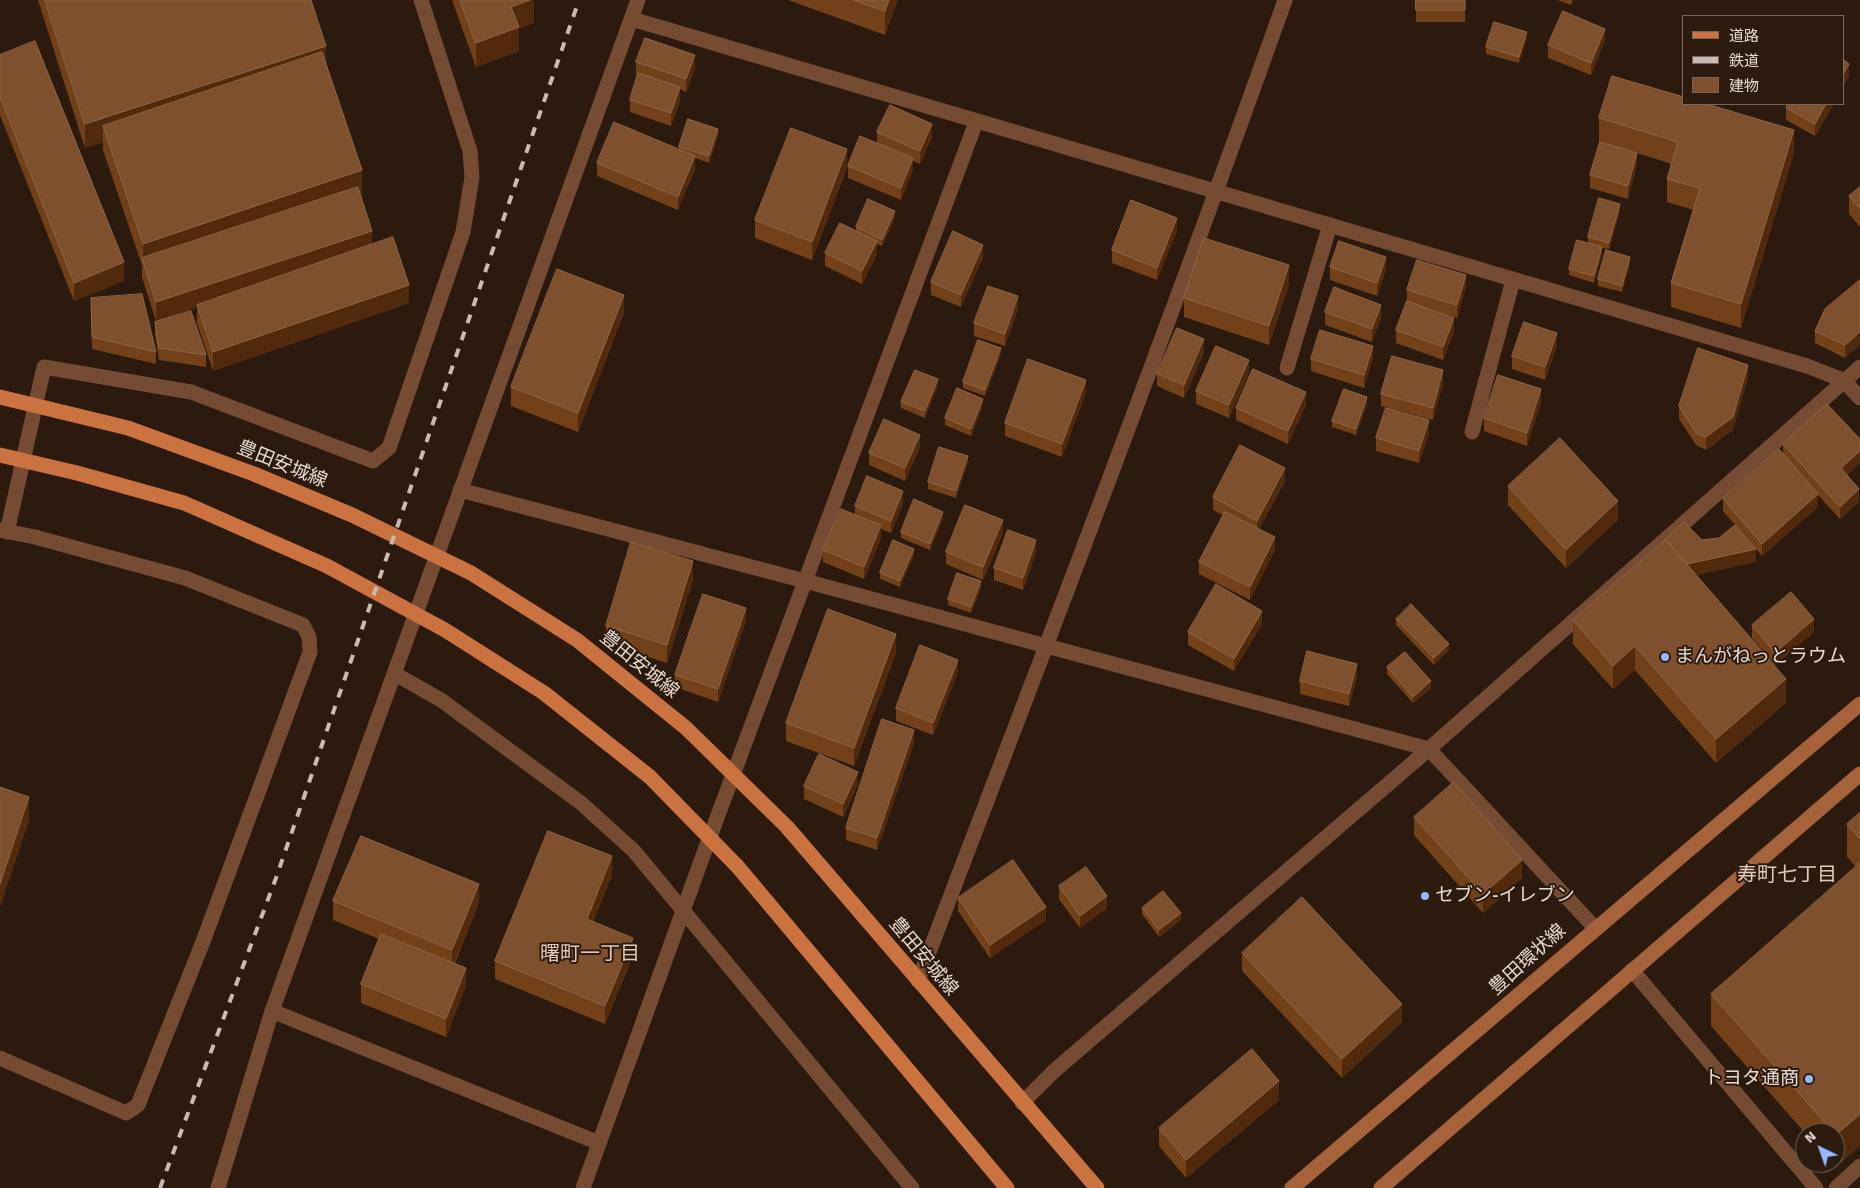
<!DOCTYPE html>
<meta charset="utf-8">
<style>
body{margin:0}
#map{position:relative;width:1860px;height:1188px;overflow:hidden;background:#2c1a0f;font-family:Signika,"Noto Sans JP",sans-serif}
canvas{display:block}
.legend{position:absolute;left:1682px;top:15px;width:162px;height:90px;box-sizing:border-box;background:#2c1a0f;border:1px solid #76665d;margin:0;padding:6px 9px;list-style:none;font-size:15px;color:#e5d9d1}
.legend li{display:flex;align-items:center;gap:10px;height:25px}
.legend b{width:25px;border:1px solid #76665d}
.north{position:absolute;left:1795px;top:1123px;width:50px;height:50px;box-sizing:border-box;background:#2c1a0f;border:1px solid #76665d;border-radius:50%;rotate:318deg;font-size:14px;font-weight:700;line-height:20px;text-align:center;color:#e5d9d1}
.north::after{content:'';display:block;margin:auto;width:18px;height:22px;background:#94b7fd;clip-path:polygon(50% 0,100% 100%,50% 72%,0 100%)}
</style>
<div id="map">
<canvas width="1860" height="1188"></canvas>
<ul class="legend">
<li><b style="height:6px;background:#cb7340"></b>道路</li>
<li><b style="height:6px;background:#c8bbb3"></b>鉄道</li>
<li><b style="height:14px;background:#7e502d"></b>建物</li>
</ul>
<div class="north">N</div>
</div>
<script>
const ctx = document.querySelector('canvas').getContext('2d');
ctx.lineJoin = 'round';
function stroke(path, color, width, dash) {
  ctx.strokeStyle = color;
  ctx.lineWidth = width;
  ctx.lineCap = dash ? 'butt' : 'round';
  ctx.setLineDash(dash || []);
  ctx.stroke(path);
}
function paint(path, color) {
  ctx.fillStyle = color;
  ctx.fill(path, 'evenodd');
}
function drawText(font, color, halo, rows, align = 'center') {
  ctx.font = font + ' Signika,"Noto Sans JP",sans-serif';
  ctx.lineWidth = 4;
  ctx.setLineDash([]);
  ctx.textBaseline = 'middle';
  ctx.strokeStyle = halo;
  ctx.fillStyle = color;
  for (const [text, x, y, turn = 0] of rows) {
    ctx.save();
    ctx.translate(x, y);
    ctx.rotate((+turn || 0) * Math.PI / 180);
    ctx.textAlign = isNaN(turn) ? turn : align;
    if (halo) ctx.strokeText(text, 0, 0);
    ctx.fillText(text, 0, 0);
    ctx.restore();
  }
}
stroke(new Path2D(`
 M1287 368 1330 225
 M1472 432 1513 280`), '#754b33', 15);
stroke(new Path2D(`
 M632 19 1807 366 1843 380 1860 398
 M460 490 805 581 1429 749 1595 928
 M0 530 35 537 185 578 303 625 309 637 310 652 204 939 138 1105 126 1113 0 1058
 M7 532 44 367 191 392 373 461 389 448 463 232 472 177 470 151 421 0
 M395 674 441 700 581 803 634 851 912 1188
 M1632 970 1816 1188
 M918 981C1043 655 1168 329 1285 0
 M272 1011 599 1143
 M1022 1103 1054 1071 1429 749 1860 367
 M218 1188 272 1011 638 0
 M583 1188 701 861 976 122
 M1836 1188 1860 1166`), '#754b33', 15);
stroke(new Path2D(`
 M1292 1188C1482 1028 1670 865 1860 704
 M1381 1188 1860 774`), '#a6623b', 15);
stroke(new Path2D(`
 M0 397 128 428 254 474 352 515 471 573 577 640 686 728 787 827 1097 1188
 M0 455 77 473 184 503 327 566 445 630 544 693 650 777 738 867 1007 1188`), '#cb7340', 15);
stroke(new Path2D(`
 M160 1188 276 878 579 0`), '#c8bbb3', 4, [9, 9]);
paint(new Path2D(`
 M38 0H311L326 63 362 193 360 194 372 244 409 303 213 371 197 323V307L156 321 142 277V265L103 150V142L85 148Z
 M452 0H534V23L519 28V51L476 67Z
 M788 0H898L885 35Z
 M1416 0H1465V22H1416Z
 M1557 0H1573L1571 5Z
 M1527 38 1519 63 1486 54V47Z
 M1605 41 1591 75 1548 58V45Z
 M0 55 124 281 74 301 0 115Z
 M636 62 695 68 686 92 680 89V100L671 126 630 112V100L638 75 636 74Z
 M1834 104 1815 136 1786 120V108Z
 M1599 118 1794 153 1741 328 1671 307V283L1694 210 1667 202V179L1672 164 1637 153V165L1628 199 1590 188V175L1600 142H1599Z
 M877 132 932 137 920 164 913 161V170L901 200 848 178V166L877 143Z
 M718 136 709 163 695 158V169L678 210 597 176V163L679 149V147Z
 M847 168 812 260 755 238V220Z
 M1860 187V227L1849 214V196Z
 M1620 211 1609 249 1602 248V254L1594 283 1569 275V269L1588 243V237Z
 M895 218 882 246 877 244V254L862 284 825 266V253L856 231V227Z
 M1177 231 1157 280 1112 263V250Z
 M983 257 961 307 931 295V282Z
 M1630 264 1622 292 1598 286V279Z
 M1330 267 1386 269 1377 296 1330 280Z
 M1860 280 1845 358 1815 343V331Z
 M1289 284 1269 345 1184 317V298Z
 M1466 287 1457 318 1433 311 1454 331 1443 360 1396 343V330L1407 301V290Z
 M91 298 156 352V364L92 349Z
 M1018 309 1005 346 974 336V323Z
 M1325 312 1381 318 1372 342 1325 325Z
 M624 313 578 432 511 406V387Z
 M155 322 206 355V367L159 360 155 335Z
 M1557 345 1545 380 1512 369V356Z
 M1204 352 1184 398 1157 386V374Z
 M1001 354 985 396 963 388V382Z
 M1373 358 1364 388 1311 371V359Z
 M1249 373 1229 418 1196 404V391Z
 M1748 377 1733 430 1706 450 1696 445 1679 419V406Z
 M1443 383 1433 420 1381 406V394Z
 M938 385 925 418 901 408V402Z
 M1086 392 1062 457 1005 436V423Z
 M1541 402 1527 446 1484 431V418Z
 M1367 404 1356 435 1332 427V421Z
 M983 405 971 436 945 425V418Z
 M1306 405 1288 444 1236 420V408Z
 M1429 433 1419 463 1376 451V438Z
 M1783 444 1860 463 1847 475 1859 502 1840 519 1818 495V507L1762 556 1723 511V499L1783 454Z
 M920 447 905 481 869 465V453Z
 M968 462 956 498 928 489V482Z
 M1285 481 1259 529 1275 550 1250 600 1199 574V562L1223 515 1213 510V497Z
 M1508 486 1618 520 1566 568 1508 505Z
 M903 504 891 533 881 529V538L864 579 823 562V550L855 515V506Z
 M943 518 930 550 901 538V532Z
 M1003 533 983 580 946 564V552Z
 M1702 540 1756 562 1696 575 1786 703 1716 763 1635 670 1613 689 1573 644V620Z
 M1036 552 1023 590 994 580V568Z
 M914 555 900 587 880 579V573Z
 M693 580 667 663 606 644V626Z
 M981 588 971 613 948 605V599Z
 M1396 619 1449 650 1434 665 1396 625Z
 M746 621 718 702 675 687V675Z
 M1262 624 1234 671 1188 645V632Z
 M1752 625 1814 632 1775 665 1752 638Z
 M896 653 854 766 786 741V723Z
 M1387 667 1431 688 1413 703 1387 674Z
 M958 672 933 735 896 721V708Z
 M1357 677 1349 706 1300 694V681Z
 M914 743 877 850 846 840V828Z
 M858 784 843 817 804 799V786Z
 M1860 813V1146L1836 1167 1832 1163H1835V1133H1805L1711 1026V994L1856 867 1847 857V824Z
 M1414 817 1522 878 1483 913 1414 835Z
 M612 875 593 922 633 956 605 1024 495 979V961Z
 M1059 886 1107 908 1080 928 1059 899Z
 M958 898 1046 920 990 958 958 911Z
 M333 901 479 902 455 963 466 986 446 1037 361 1003V984L379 939 333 920Z
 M1142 908 1181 920 1159 937 1142 914Z
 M1242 953 1402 1022 1342 1078 1242 971Z
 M1279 1100 1186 1178 1159 1146V1128Z`), '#724019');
paint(new Path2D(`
 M530 0H534V23L519 28V51L476 67V43L511 7Z
 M889 0H898L885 35V11Z
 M1605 29V41L1591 75V63Z
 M1527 32V38L1519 63V57Z
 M326 46V70L103 126V142L85 148V124Z
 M695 55V68L686 92V79Z
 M1849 64V76L1844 86V73Z
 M680 87V100L671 126V113Z
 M1826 104H1834L1815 136V124Z
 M932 124V137L920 164V151Z
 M718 129V136L709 163V156Z
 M1794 130V153L1741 328V304Z
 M847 149V168L812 260V242Z
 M1637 153V165L1628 199V186Z
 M695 156V169L678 210V197Z
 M913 158V170L901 200V188Z
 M362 170V193L145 267 143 261V244Z
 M1620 204V211L1609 249V243Z
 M895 211V218L882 246V240Z
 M1177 218V231L1157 280V268Z
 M372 231V249L197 305V307L156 321V302Z
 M877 241V254L862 284V271Z
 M983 245V257L961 307V295Z
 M1602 247V254L1594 283V276Z
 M1386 257V269L1377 296V283Z
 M1630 257V264L1622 292V286Z
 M124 262V281L74 301V283Z
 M1289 265V284L1269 345V326Z
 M1466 275V287L1457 318V305Z
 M409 285V303L213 371V352Z
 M624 295V313L578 432V413Z
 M1018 296V309L1005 346V334Z
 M1381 305V318L1372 342V329Z
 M1454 318V331L1443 360V347Z
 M1860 332V345L1845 358V345Z
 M1557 333V345L1545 380V367Z
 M1204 339V352L1184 398V385Z
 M1373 346V358L1364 388V375Z
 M1001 348V354L985 396V390Z
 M1249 360V373L1229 418V405Z
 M1748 365V377L1733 430 1706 450V437Z
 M1443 370V383L1433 420V408Z
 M938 379V385L925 418V411Z
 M1086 380V392L1062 457V444Z
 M1541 389V402L1527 446V433Z
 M1306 392V405L1288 444V431Z
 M1367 397V404L1356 435V429Z
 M983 399V405L971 436V429Z
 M1429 420V433L1419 463V451Z
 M920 435V447L905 481V468Z
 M1860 451V463L1841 481V468Z
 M968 456V462L956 498V491Z
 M1285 468V481L1257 533V521Z
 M1859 489V502L1840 519V507Z
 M903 491V504L891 533V521Z
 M1818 494V507L1762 556V544Z
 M1618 501V520L1566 568V550Z
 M943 512V518L930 550V544Z
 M1003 520V533L983 580V567Z
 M881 525V538L864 579V567Z
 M1275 537V550L1250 600V587Z
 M1036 540V552L1023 590V578Z
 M914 549V555L900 587V581Z
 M1756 549V562L1684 578V565Z
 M693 561V580L667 663V645Z
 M981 581V588L971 613V607Z
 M746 608V621L718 702V689Z
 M1262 611V624L1234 671V659Z
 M1814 619V632L1775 665V653Z
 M896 634V653L854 766V748Z
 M1449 644V650L1434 665V658Z
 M1635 646V670L1613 689V666Z
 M958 660V672L933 735V723Z
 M1357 664V677L1349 706V694Z
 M1786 679V703L1716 763V739Z
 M1431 681V688L1413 703V697Z
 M914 730V743L877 850V838Z
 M858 772V784L843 817V804Z
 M29 797V821L0 908V884Z
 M612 856V875L587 938V919Z
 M1522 860V878L1483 913V894Z
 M479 884V902L452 968V950Z
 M1107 896V908L1080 928V916Z
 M1046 907V920L990 958V945Z
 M1181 913V920L1159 937V930Z
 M633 938V956L605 1024V1006Z
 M466 968V986L446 1037V1019Z
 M1402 1004V1022L1342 1078V1059Z
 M1279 1081V1100L1186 1178V1160Z
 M1860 1114V1146L1836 1167V1135Z`), '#512a0d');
const building = new Path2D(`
 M45 0H311L326 46 85 124Z
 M460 0H530L511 7 519 27 476 43Z
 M854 0H889L885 11Z
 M1416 0H1465V10H1416Z
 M1563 11 1605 29 1591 63 1548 45Z
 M1494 22 1527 32 1519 57 1486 47Z
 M645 38 695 55 686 79 636 62Z
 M35 41 124 262 74 283 0 97V55Z
 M322 52 362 170 143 244 103 126Z
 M1844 60 1849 64 1844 73Z
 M638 73 680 87 671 113 630 100Z
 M1612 76 1684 97V104H1707L1794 130 1741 304 1671 283 1700 188 1667 179 1678 142 1599 118Z
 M1788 104H1826L1815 124 1786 108Z
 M890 105 932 124 920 151 877 132Z
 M688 119 718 129 709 156 679 147Z
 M614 122 695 156 678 197 597 163Z
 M791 128 847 149 812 242 755 220Z
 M860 136 913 158 901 188 848 166Z
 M1600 142 1637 153 1628 186 1590 175Z
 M358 187 372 231 156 302 142 258Z
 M1860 187V209L1849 196Z
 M1599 198 1620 204 1609 243 1588 237Z
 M868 199 895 211 882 240 856 227Z
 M1131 200 1177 218 1157 268 1112 250Z
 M840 223 877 241 862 271 825 253Z
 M953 231 983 245 961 295 931 282Z
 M393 237 409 285 213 352 197 305Z
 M1204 238 1289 265 1269 326 1184 298Z
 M1577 240 1602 247 1594 276 1569 269Z
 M1339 241 1386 257 1377 283 1330 267Z
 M1606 250 1630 257 1622 286 1598 279Z
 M1417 260 1466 275 1457 305 1407 290Z
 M557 269 624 295 578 413 511 387Z
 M1860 280V332L1845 345 1815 331 1825 309Z
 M988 286 1018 296 1005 334 974 323Z
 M1334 287 1381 305 1372 329 1325 312Z
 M142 294 156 352 92 337 91 298Z
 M1407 301 1454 318 1443 347 1396 330Z
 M191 311 206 355 159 348 155 322Z
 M1524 322 1557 333 1545 367 1512 356Z
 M1177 328 1204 339 1184 385 1157 374Z
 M1320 330 1373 346 1364 375 1311 359Z
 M978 340 1001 348 985 390 963 382Z
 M1216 346 1249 360 1229 405 1196 391Z
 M1698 348 1748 365 1733 417 1706 437 1696 433 1679 406Z
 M1392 356 1443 370 1433 408 1381 394Z
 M1028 359 1086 380 1062 444 1005 423Z
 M1253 369 1306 392 1288 431 1236 408Z
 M915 370 938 379 925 411 901 402Z
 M1498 375 1541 389 1527 433 1484 418Z
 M957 388 983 399 971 429 945 418Z
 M1344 389 1367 397 1356 429 1332 421Z
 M1827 404 1860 439V451L1841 468 1859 489 1840 507 1783 444Z
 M1386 408 1429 420 1419 451 1376 438Z
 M884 419 920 435 905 468 869 453Z
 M1560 438 1618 501 1566 550 1508 486Z
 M1240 445 1285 468 1257 521 1213 497Z
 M939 447 968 456 956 491 928 482Z
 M1779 449 1818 494 1762 544 1723 499Z
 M867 476 903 491 891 521 855 506Z
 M914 499 943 512 930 544 901 532Z
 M965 505 1003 520 983 567 946 552Z
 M841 509 881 525 864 567 823 550Z
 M1225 512 1275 537 1250 587 1199 562Z
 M1684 522 1702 540 1719 538 1735 525 1756 549 1687 564 1666 540 1663 542Z
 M1008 530 1036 540 1023 578 994 568Z
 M893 540 914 549 900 581 880 573Z
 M1666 540 1786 679 1716 739 1635 646 1613 666 1573 620Z
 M631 542 693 561 667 645 606 626Z
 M957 573 981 581 971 607 948 599Z
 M1216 584 1262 611 1234 659 1188 632Z
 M1791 592 1814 619 1775 653 1752 625Z
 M703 594 746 608 718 689 675 675Z
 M1411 604 1449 644 1434 658 1396 619Z
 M828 609 896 634 854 748 786 723Z
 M920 645 958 660 933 723 896 708Z
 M1307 651 1357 664 1349 694 1300 681Z
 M1405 652 1431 681 1413 697 1387 667Z
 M882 719 914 730 877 838 846 828Z
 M819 754 858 772 843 804 804 786Z
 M1454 782 1522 860 1483 894 1414 817Z
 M0 787 29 797 0 884Z
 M1860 813V839L1847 824Z
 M548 831 612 856 587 919 633 938 605 1006 495 961Z
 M361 836 479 884 452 950 333 901Z
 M1013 860 1046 907 990 945 958 898Z
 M1860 863V1114L1836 1135 1835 1133H1834L1711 994Z
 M1086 867 1107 896 1080 916 1059 886Z
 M1163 891 1181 913 1159 930 1142 908Z
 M1302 897 1402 1004 1342 1059 1242 953Z
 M381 934 466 968 446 1019 361 984Z
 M1252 1049 1279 1081 1186 1160 1159 1128Z`);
paint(building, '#7e502d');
stroke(building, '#8e6646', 1);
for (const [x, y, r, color] of [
 [1665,657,5,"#94b7fd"],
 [1425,896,5,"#94b7fd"],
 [1809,1079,5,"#94b7fd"]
]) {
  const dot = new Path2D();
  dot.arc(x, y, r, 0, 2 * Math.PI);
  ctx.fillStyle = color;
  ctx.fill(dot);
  stroke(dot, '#2c1a0f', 2);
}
drawText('19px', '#e5d9d1', '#2c1a0f', [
 ["豊田安城線",282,465,22],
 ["豊田安城線",639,665,39],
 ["豊田安城線",923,957,50],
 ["豊田環状線",1528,960,-42]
]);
drawText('19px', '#e5d9d1', '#2c1a0f', [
 ["まんがねっとラウム",1675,657],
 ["セブン-イレブン",1435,896],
 ["トヨタ通商",1799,1079,"right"]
], 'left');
drawText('20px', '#e2c9bb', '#2c1a0f', [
 ["寿町七丁目",1787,876],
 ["曙町一丁目",590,955]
]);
</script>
